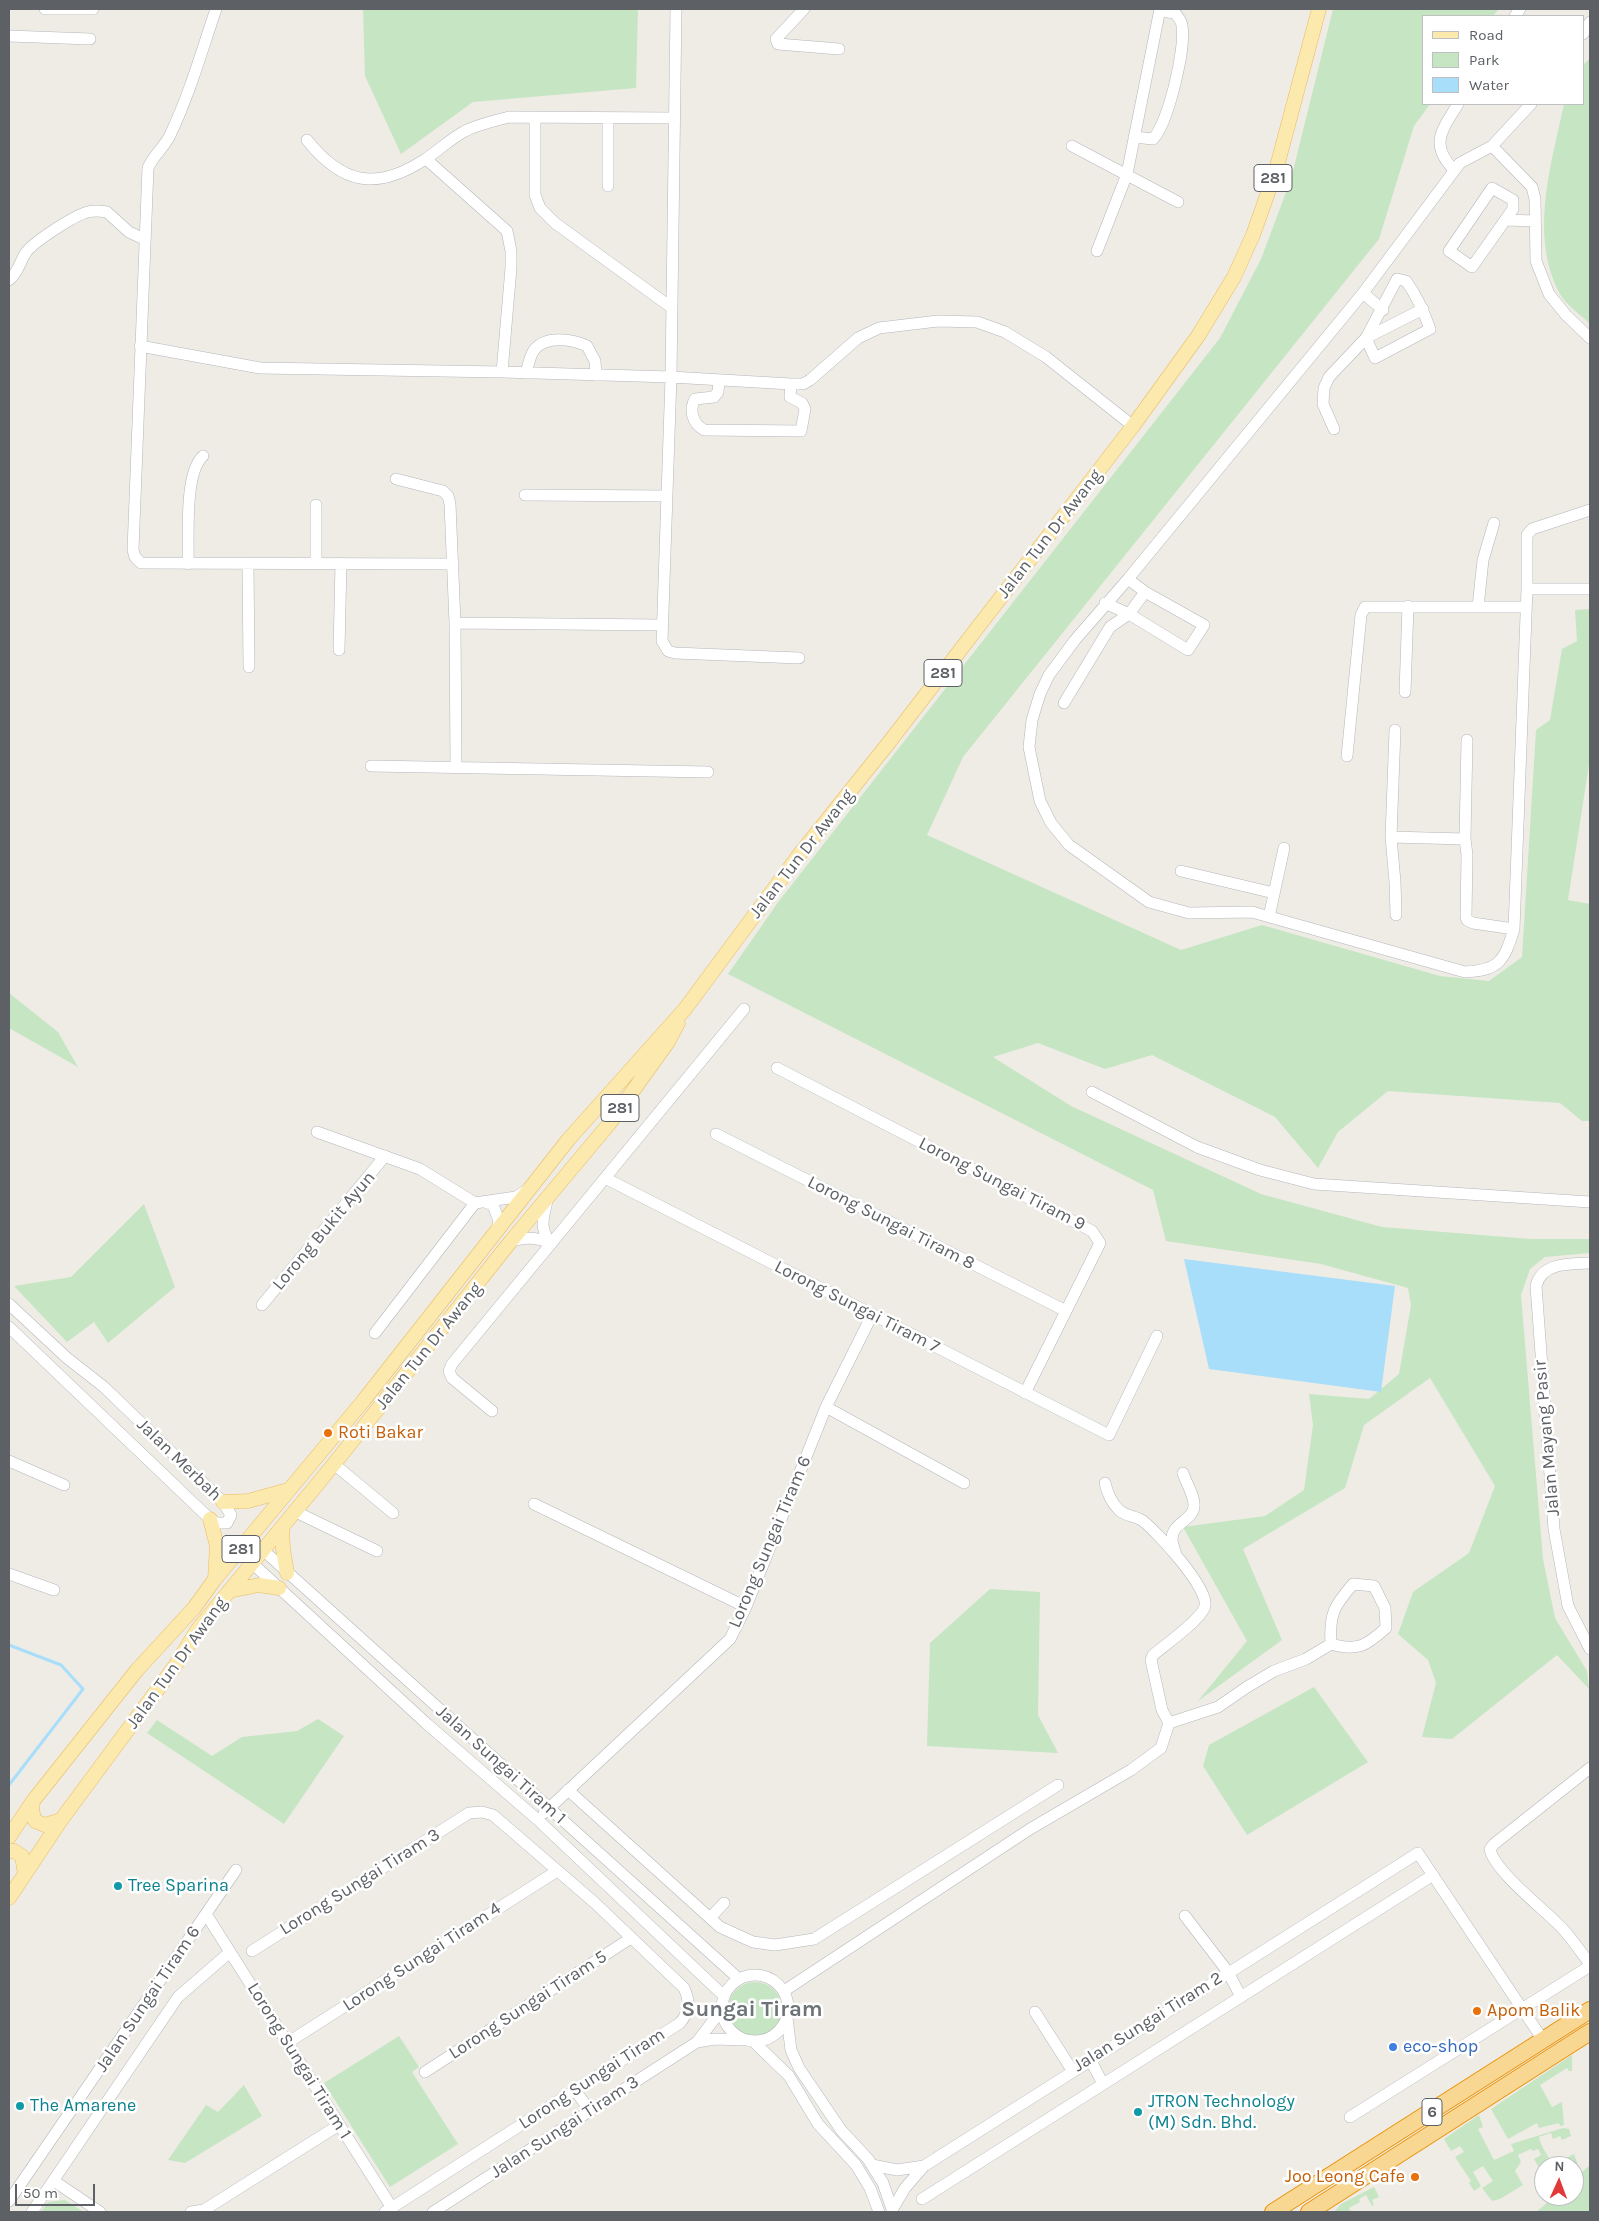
<!DOCTYPE html>
<style>
body{margin:0}
#map{position:relative;width:1599px;height:2221px;overflow:hidden;background:#efece6;font-family:Karla,sans-serif}
canvas{display:block}
.frame{position:absolute;inset:0;border:10px solid #5d6165;pointer-events:none}
.legend{position:absolute;left:1422px;top:15px;width:162px;height:90px;box-sizing:border-box;background:#fff;border:1px solid #bec0c1;margin:0;padding:6px 9px;list-style:none;font-size:15px;color:#5d6165}
.legend li{display:flex;align-items:center;gap:10px;height:25px}
.legend b{width:25px;border:1px solid #bec0c1}
.north{position:absolute;left:1534px;top:2156px;width:50px;height:50px;box-sizing:border-box;background:#fff;border:1px solid #bec0c1;border-radius:50%;rotate:2deg;font-size:14px;font-weight:700;line-height:20px;text-align:center;color:#5d6165}
.north::after{content:'';display:block;margin:auto;width:18px;height:22px;background:#e23939;clip-path:polygon(50% 0,100% 100%,50% 72%,0 100%)}
.scale{position:absolute;left:15px;top:2184px;width:80px;height:22px;box-sizing:border-box;border:2px solid #5d6165;border-top:0;padding-left:6px;font-size:15px;line-height:18px;white-space:nowrap;color:#5d6165;-webkit-text-stroke:4px #fff;paint-order:stroke}
</style>
<div id="map">
<canvas width="1599" height="2221"></canvas>
<div class="frame"></div>
<ul class="legend">
<li><b style="height:6px;background:#fbe9ae"></b>Road</li>
<li><b style="height:14px;background:#c6e5c3"></b>Park</li>
<li><b style="height:14px;background:#a9defb"></b>Water</li>
</ul>
<div class="north">N</div>
<div class="scale">50 m</div>
</div>
<script>
const ctx = document.querySelector('canvas').getContext('2d');
ctx.lineJoin = 'round';
function paint(path, color) {
  ctx.fillStyle = color;
  ctx.fill(path, 'evenodd');
}
function stroke(path, color, width, dash) {
  ctx.strokeStyle = color;
  ctx.lineWidth = width;
  ctx.lineCap = dash ? 'butt' : 'round';
  ctx.setLineDash(dash || []);
  ctx.stroke(path);
}
function drawText(font, color, halo, rows, align = 'center') {
  ctx.font = font + ' Karla,sans-serif';
  ctx.lineWidth = 5;
  ctx.setLineDash([]);
  ctx.textBaseline = 'middle';
  ctx.strokeStyle = halo;
  ctx.fillStyle = color;
  for (const [text, x, y, turn = 0] of rows) {
    ctx.save();
    ctx.translate(x, y);
    ctx.rotate((+turn || 0) * Math.PI / 180);
    ctx.textAlign = isNaN(turn) ? turn : align;
    if (halo) ctx.strokeText(text, 0, 0);
    ctx.fillText(text, 0, 0);
    ctx.restore();
  }
}
paint(new Path2D(`
 M363 9H638L636 88 473 102 401 154 365 76Z
 M1333 9H1499L1493 16H1423V104H1430L1414 126 1379 239 963 757 927 835 1181 950 1262 925 1440 976 1489 981 1522 957 1536 730 1550 720 1562 649 1577 641 1575 610 1590 609V758L1568 900 1590 904V1121H1582L1560 1103 1388 1091 1338 1132 1318 1168 1275 1117 1152 1055 1105 1069 1038 1043 993 1057 1071 1106 1261 1194 1382 1227 1530 1239H1590V1253L1545 1257 1530 1269 1521 1295 1543 1559 1555 1618 1587 1671 1589 1689 1557 1655 1452 1739 1422 1737 1436 1683 1428 1660 1398 1634 1413 1592 1469 1553 1495 1486 1430 1378 1364 1425 1345 1488 1243 1549 1282 1640 1198 1701 1247 1641 1183 1527 1265 1516 1304 1490 1313 1425 1309 1394 1369 1399 1399 1374 1411 1305 1408 1288 1321 1264 1166 1241 1153 1190 728 974 779 901 1220 338 1261 259 1291 179Z
 M1590 58V324C1581 315 1566 305 1560 294 1529 236 1551 165 1564 104H1583V65Z
 M9 993 58 1032 78 1067 9 1028Z
 M144 1204 175 1287 108 1343 94 1322 67 1342 14 1286 71 1277Z
 M990 1589 1040 1592 1038 1715 1058 1753 927 1746 930 1643Z
 M1314 1687 1368 1762 1247 1835 1203 1766 1209 1745Z
 M318 1719 344 1736 284 1824 147 1733 157 1720 212 1756 242 1737 297 1731Z
 M728 2009a27 27 0 1 1 54 0a27 27 0 1 1-54 0Z
 M399 2036 419 2067 412 2072 458 2144 390 2187 324 2083Z
 M1572 2055V2071H1569L1567 2068 1540 2085 1552 2107 1562 2102 1564 2125 1560 2126 1559 2123 1539 2128 1537 2123 1508 2139 1491 2109Z
 M244 2085 262 2116 185 2163 168 2160 206 2105 218 2112Z
 M1479 2115 1483 2127 1478 2129 1494 2160 1514 2151 1511 2144 1563 2128 1569 2129 1571 2136 1562 2140 1560 2136 1553 2139 1551 2133 1539 2137C1541 2148 1548 2154 1552 2165L1574 2154 1578 2165 1574 2170V2166H1544V2191L1539 2182 1542 2173 1534 2159 1541 2155 1538 2149 1533 2151 1531 2149 1518 2155 1521 2162 1515 2171 1523 2185 1500 2199 1492 2201 1482 2188 1493 2181 1483 2166 1473 2172 1481 2186 1474 2191 1469 2183 1471 2181 1455 2157 1464 2152 1460 2146 1451 2151 1444 2139Z
 M1590 2165V2212H1536L1555 2196H1574V2179Z
 M1374 2187 1379 2197 1372 2200 1374 2205 1372 2206 1366 2195 1359 2199 1360 2202 1349 2208 1351 2212H1334L1341 2204Z
 M65 2200 82 2211 41 2212 48 2202Z`), '#c6e5c3');
paint(new Path2D(`
 M1184 1259 1395 1286 1381 1392 1209 1369Z`), '#a9defb');
stroke(new Path2D(`
 M9 1645 61 1665 83 1689 9 1785`), '#a9defb', 3);
const minor = new Path2D(`
 M45 9H93
 M216 9C202 50 190 93 171 133 166 146 154 154 148 168L133 550 135 557 141 563 453 564
 M676 9 671 377 662 641 668 651 675 653 799 658
 M804 9 776 39 778 44 839 49
 M1515 16 1520 9
 M1583 34 1590 22
 M9 36 90 39
 M1531 104 1492 146 1460 163 1363 293 1128 579 1075 640 1049 675 1040 694 1032 720 1029 747 1040 801 1051 823 1069 845 1149 902 1189 913 1252 912 1465 972C1500 970 1504 961 1514 929L1527 589V535L1532 529 1590 510
 M535 117V195L540 208 555 223 672 308
 M608 118V186
 M1134 137 1153 139C1168 124 1186 48 1182 26 1182 21 1178 17 1175 13L1160 11
 M307 140C342 184 376 191 424 160 438 151 450 139 465 131 479 124 494 121 509 117L674 118
 M1072 146 1178 202
 M1492 146 1532 187 1535 199 1536 261 1549 294 1566 315 1590 338
 M426 159 507 231 511 251V268L502 372
 M1454 170C1429 144 1442 130 1458 104
 M1492 188 1513 200V209L1472 267 1449 251Z
 M1505 220 1535 221
 M1097 251 1127 174 1160 9
 M9 280C18 273 19 264 25 254 31 243 75 215 88 212 95 210 101 211 107 212L129 232 144 239
 M1363 293 1383 310
 M140 346 260 368 502 372 671 377 791 384H803L810 380 858 338 879 328 938 321 977 322 1005 332 1046 357 1133 426
 M526 373C528 365 530 356 534 350 546 335 572 339 587 346L595 361 596 375
 M719 380 718 392 714 397 695 399C689 410 692 423 704 430L801 431 805 409 802 403 790 397 791 384
 M1334 429 1323 404 1324 388 1329 377 1366 338 1397 279 1406 281C1417 296 1424 312 1430 329L1375 358 1366 338 1423 309
 M396 479 443 491 448 496 450 504 455 623 456 767
 M525 495 667 496
 M316 563V505
 M188 564C189 537 184 473 203 456
 M248 564 249 667
 M1527 589H1590
 M1105 603 1129 614 1188 650 1204 625 1145 592 1128 579
 M1478 607 1483 560 1494 523
 M455 623 662 625
 M339 650 341 563
 M1405 692 1408 606
 M1064 703 1110 627 1129 614 1145 592
 M1395 730 1391 837 1395 882 1396 915
 M1467 740 1465 839 1467 855 1466 917 1467 920 1473 923 1514 929
 M1347 756 1361 615 1365 607H1525
 M371 766 708 772
 M1391 837 1465 839
 M1181 871 1274 893
 M1269 917 1284 848
 M777 1068 1092 1231 1100 1243 1025 1393
 M1092 1092 1197 1147 1260 1170 1314 1184 1590 1202
 M317 1132 420 1169 475 1203 516 1197 527 1190
 M716 1134 1066 1311
 M605 1178 1109 1435 1157 1336
 M547 1201C543 1219 539 1228 551 1244
 M485 1202 493 1205 499 1221 497 1229
 M511 1241C526 1237 536 1237 550 1243
 M1590 1263C1570 1264 1542 1262 1536 1286L1554 1529 1568 1606 1590 1649
 M9 1304 67 1358 104 1387 223 1502 231 1515 227 1523H217L210 1519 9 1327
 M262 1305 385 1156
 M375 1333 475 1203
 M826 1407 964 1483
 M492 1411 452 1378 449 1371 452 1364 744 1009
 M9 1461 64 1485
 M334 1464 393 1513
 M534 1504 746 1607
 M296 1512 377 1551
 M263 1550 739 1979
 M1176 1555C1175 1550 1172 1544 1172 1539 1172 1523 1192 1521 1194 1507 1195 1496 1186 1483 1183 1473
 M252 1563 427 1724 538 1820 724 1996
 M9 1574 54 1590
 M1169 1723 1218 1707 1247 1687 1274 1671 1306 1659 1331 1644C1329 1614 1334 1606 1353 1584L1374 1586 1385 1608 1386 1628C1367 1645 1358 1652 1331 1644
 M1590 1768 1494 1844 1490 1849C1494 1871 1545 1910 1562 1928 1572 1939 1581 1952 1590 1964
 M568 1790 720 1927 753 1942 775 1945 814 1939 1058 1785
 M544 1813 730 1639 746 1607 826 1407 872 1315
 M206 1914 392 2208
 M1185 1916 1228 1972 1241 1997
 M710 1918 724 1903
 M252 1951 469 1813 482 1812 493 1815 595 1903 684 1988C690 2001 690 2011 680 2023L385 2212
 M722 2008a33 33 0 1 1 66 0a33 33 0 1 1-66 0Z
 M784 1991 1030 1829 1131 1770 1161 1748 1169 1723 1162 1710 1151 1660 1153 1655C1165 1645 1202 1619 1205 1606 1209 1588 1157 1532 1143 1521 1136 1516 1125 1516 1119 1510 1111 1502 1108 1494 1105 1483
 M1035 2012 1072 2070
 M787 2018 791 2050 799 2068 841 2130 868 2159 883 2183 893 2212
 M753 2041 789 2076 818 2124 856 2165 870 2188 879 2212
 M697 2042 715 2039 743 2040
 M287 2043 557 1871
 M1090 2059 1103 2084
 M425 2072 631 1938
 M575 2090 590 2111
 M1350 2117 1590 1966
 M872 2165 897 2170 924 2166 1418 1853 1543 2040
 M54 2181 100 2212
 M922 2199 1433 1875
 M9 2201 236 1870
 M892 2210 905 2188 924 2166
 M32 2212 178 1997 230 1952
 M191 2212 204 2210 339 2125
 M433 2212 697 2042 722 2009`);
const major = new Path2D(`
 M223 1502 248 1501 288 1490
 M210 1519 217 1546 215 1579
 M282 1527 283 1549 287 1573
 M229 1591 259 1585 279 1588
 M33 1801 32 1811 35 1821 45 1825 61 1820
 M9 1837 33 1801 137 1670 194 1608 215 1579 364 1400 568 1140 685 1009 799 855 887 745 1133 426 1198 336 1234 277 1253 235 1276 170 1319 9
 M9 1851H14L22 1856 25 1874
 M9 1898 61 1820 175 1666 198 1629 334 1464 511 1241 609 1124 668 1042 678 1023`);
const highway = new Path2D(`
 M1273 2212 1590 2010
 M1309 2212 1590 2032`);
stroke(minor, '#b3b6ba', 12);
stroke(major, '#ebbb62', 15);
stroke(highway, '#ea930a', 18);
stroke(minor, '#fff', 11);
stroke(major, '#fbe9ae', 14);
stroke(highway, '#f8d793', 16);
for (const [x, y, r, color] of [
 [328,1433,5,"#e8710a"],
 [118,1886,5,"#0f9aa8"],
 [1477,2011,5,"#e8710a"],
 [1393,2047,5,"#3f7fe0"],
 [20,2106,5,"#0f9aa8"],
 [1138,2112,5,"#0f9aa8"],
 [1415,2177,5,"#e8710a"]
]) {
  const dot = new Path2D();
  dot.arc(x, y, r, 0, 2 * Math.PI);
  ctx.fillStyle = color;
  ctx.fill(dot);
  stroke(dot, '#fff', 2);
}
for (const [x, y, w] of [
 [1273,178,38],
 [943,673,38],
 [620,1108,38],
 [241,1549,38],
 [1432,2112,20]
]) {
  const box = new Path2D();
  box.roundRect(x - w / 2, y - 13.5, w, 27, 4);
  ctx.fillStyle = '#fff';
  ctx.fill(box);
  stroke(box, '#5d6165', 1);
}
drawText('bold 16px', '#5d6165', null, [
 ["281",1273,178],
 ["281",943,673],
 ["281",620,1108],
 ["281",241,1549],
 ["6",1432,2112]
]);
drawText('18px', '#5d6165', '#fff', [
 ["Jalan Tun Dr Awang",1050,534,-52],
 ["Jalan Tun Dr Awang",802,854,-52],
 ["Lorong Sungai Tiram 9",1002,1184,27],
 ["Lorong Sungai Tiram 8",891,1223,27],
 ["Lorong Bukit Ayun",324,1231,-50],
 ["Lorong Sungai Tiram 7",857,1307,27],
 ["Jalan Tun Dr Awang",429,1346,-51],
 ["Jalan Mayang Pasir",1547,1438,-95],
 ["Jalan Merbah",179,1460,44],
 ["Lorong Sungai Tiram 6",770,1542,-67],
 ["Jalan Tun Dr Awang",177,1663,-54],
 ["Jalan Sungai Tiram 1",501,1765,42],
 ["Lorong Sungai Tiram 3",360,1882,-32],
 ["Lorong Sungai Tiram 4",422,1957,-33],
 ["Jalan Sungai Tiram 6",148,1999,-56],
 ["Lorong Sungai Tiram 5",528,2005,-33],
 ["Jalan Sungai Tiram 2",1148,2022,-32],
 ["Lorong Sungai Tiram 1",299,2061,58],
 ["Lorong Sungai Tiram",592,2079,-33],
 ["Jalan Sungai Tiram 3",565,2127,-33]
]);
drawText('18px', '#c56008', '#fff', [
 ["Roti Bakar",338,1433],
 ["Apom Balik",1487,2011],
 ["Joo Leong Cafe",1405,2177,"right"]
], 'left');
drawText('18px', '#0d838f', '#fff', [
 ["Tree Sparina",128,1886],
 ["JTRON Technology",1148,2102],
 ["(M) Sdn. Bhd.",1148,2123],
 ["The Amarene",30,2106]
], 'left');
drawText('18px', '#366cbe', '#fff', [
 ["eco-shop",1403,2047]
], 'left');
drawText('bold 22px', '#6e7377', '#fff', [
 ["Sungai Tiram",752,2010]
]);
</script>
